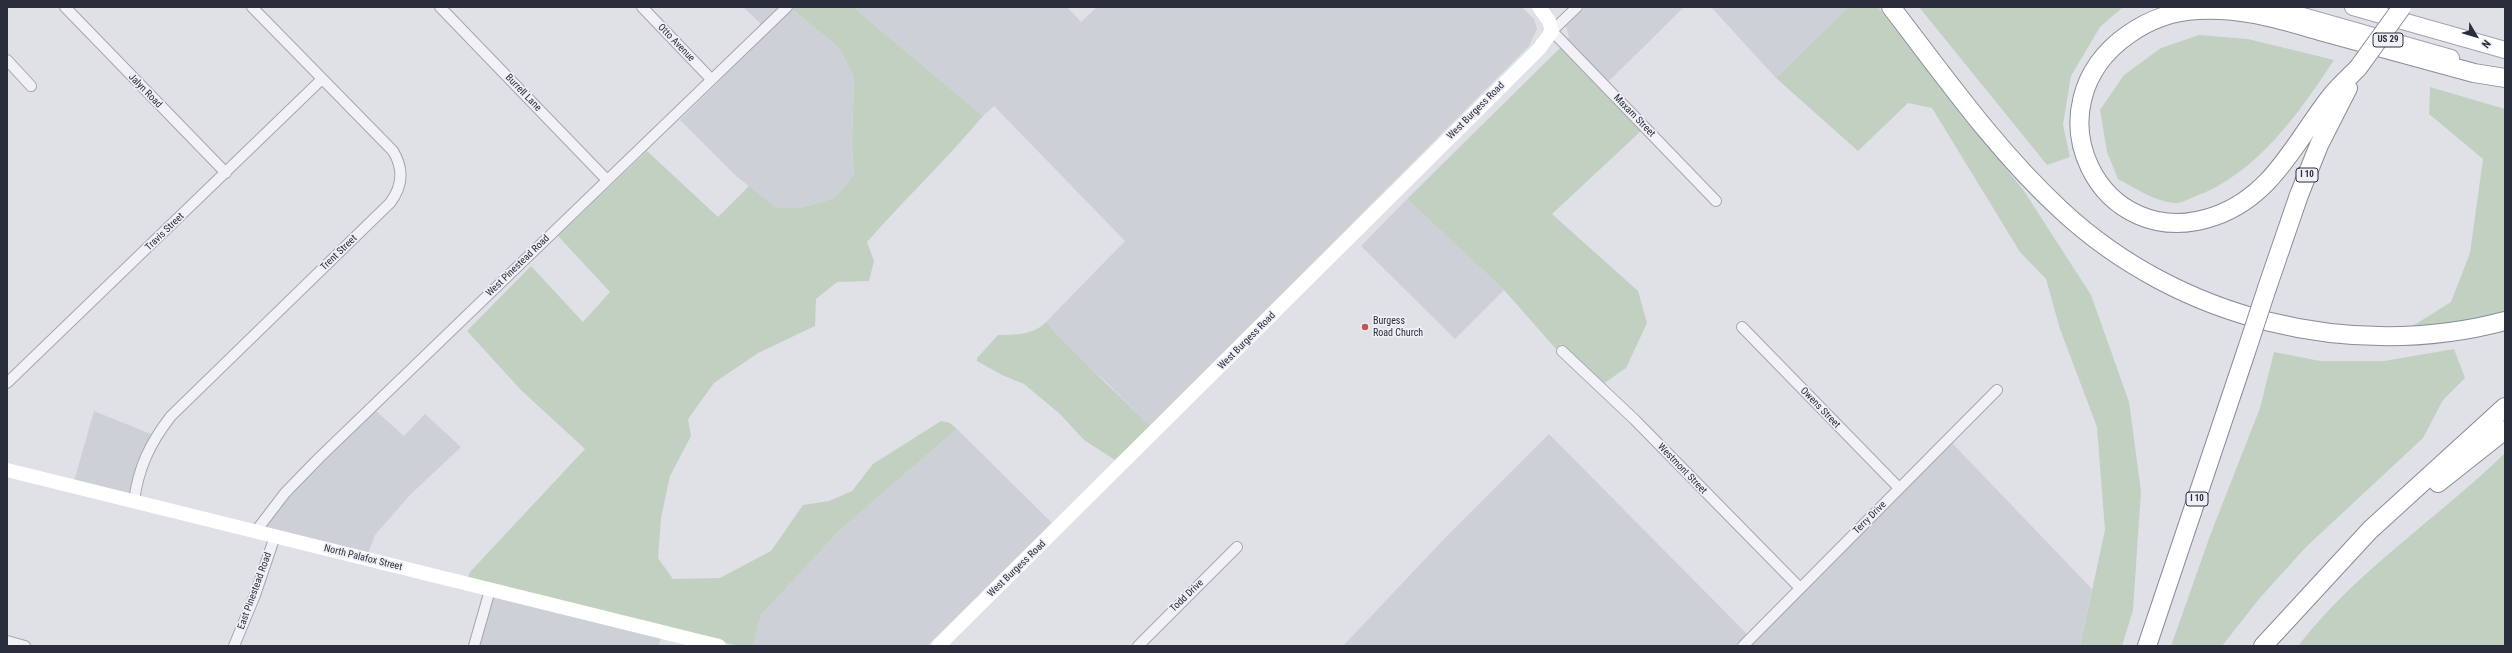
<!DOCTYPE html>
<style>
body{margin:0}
#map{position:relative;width:2512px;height:653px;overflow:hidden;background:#dfe1e7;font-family:"Roboto Condensed",sans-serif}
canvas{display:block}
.frame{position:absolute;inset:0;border:8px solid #2a2d3c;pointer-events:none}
.north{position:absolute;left:2456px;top:16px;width:40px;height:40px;-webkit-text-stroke:3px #eff0f5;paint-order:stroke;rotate:128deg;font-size:11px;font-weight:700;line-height:16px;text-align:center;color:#2a2d3c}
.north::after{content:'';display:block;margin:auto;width:14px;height:18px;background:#2a2d3c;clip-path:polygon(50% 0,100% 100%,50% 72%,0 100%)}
</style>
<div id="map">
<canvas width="2512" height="653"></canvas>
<div class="frame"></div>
<div class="north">N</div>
</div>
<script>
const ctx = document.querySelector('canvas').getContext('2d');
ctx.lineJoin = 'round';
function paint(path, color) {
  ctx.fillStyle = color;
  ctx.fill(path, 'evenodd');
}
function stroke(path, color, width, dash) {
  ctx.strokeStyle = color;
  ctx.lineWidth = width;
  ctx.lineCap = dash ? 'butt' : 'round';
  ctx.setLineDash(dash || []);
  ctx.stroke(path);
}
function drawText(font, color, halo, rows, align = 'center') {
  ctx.font = font + ' "Roboto Condensed",sans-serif';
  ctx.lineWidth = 3.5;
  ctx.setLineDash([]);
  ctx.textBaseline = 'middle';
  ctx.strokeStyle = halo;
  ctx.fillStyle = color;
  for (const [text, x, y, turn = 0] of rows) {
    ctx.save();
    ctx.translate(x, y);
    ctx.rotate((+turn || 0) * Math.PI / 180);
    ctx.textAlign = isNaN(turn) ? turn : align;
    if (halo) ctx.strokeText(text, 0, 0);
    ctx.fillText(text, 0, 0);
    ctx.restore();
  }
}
paint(new Path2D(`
 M743 7H779L759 26 760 23Z
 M853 7H1067L1081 22 1097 7H1522L1534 19 1537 29 1529 46 1150 426 1103 379 1083 362 1046 322 1125 241 994 106 983 116Z
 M1585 7H1684L1608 82 1567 40 1569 37 1566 26Z
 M1711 7H1848L1776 78Z
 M792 9 839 48 854 77 852 145 854 174 835 198 800 208 775 207 736 176 680 120Z
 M1407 199 1504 290 1455 339 1361 246Z
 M375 410 404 436 425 414 461 447 410 495 375 535 368 554 265 528 290 496Z
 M94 411 151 434 137 463 130 495 74 481Z
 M957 429 1052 523 927 646H753L761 615 840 530Z
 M1549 434 1747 634 1736 646H1343L1444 539Z
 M1952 443 2092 589 2080 646H1751Z
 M493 595 661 637 659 646H480Z`), '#ced0d8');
paint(new Path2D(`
 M794 7H853L983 116C946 160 905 199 867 242L874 261 869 281 837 282 816 299 815 326 758 353 714 383 688 419 691 436 670 476 661 518 658 558 673 579 720 578 771 551 803 505 829 501 852 491 873 464 941 421 950 423 957 429 840 530 761 615 753 646H739L467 579 470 572 585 449 521 390 467 331 531 266 583 322 610 292 558 236 647 151 718 217 749 186 775 207 800 208 835 198 854 174 852 145 854 77 839 48 792 9Z
 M1848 7H1878L2024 191 2091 295 2129 402 2141 491 2133 610 2122 646H2080L2105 530 2097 427 2060 329 2046 279 2020 252 1932 108 1908 103 1858 151 1776 78Z
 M1919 7H2123L2100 27 2071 76 2063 125 2070 157 2047 165Z
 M2199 35 2248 39 2334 60C2299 113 2257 174 2194 197 2188 199 2180 204 2174 203 2154 201 2135 188 2118 179L2107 152 2100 110 2124 75 2161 48Z
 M1561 47 1641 131 1552 214 1638 291 1647 323 1626 368 1603 384 1561 344 1556 349 1504 290 1407 199Z
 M2430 87 2505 109V311L2446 327H2411L2451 302 2470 253 2483 159 2429 114Z
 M1046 322C1079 359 1115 391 1150 426L1115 460 1084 440 1060 414 1024 384 1002 375 977 361V358L998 335C1014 335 1034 335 1046 322Z
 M2454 349 2465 378 2443 400 2423 438 2306 547 2259 599 2222 646H2171L2211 533 2260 408 2274 352 2320 361H2384Z
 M2505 453V646H2298C2356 571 2437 519 2505 453Z`), '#c2d0c2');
const minor = new Path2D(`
 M65 7 226 173
 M440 7 607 180
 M642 7 711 79
 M1577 7 1552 31 1716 201
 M7 60 31 86
 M1742 327 1899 488
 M1562 351 1635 420 1800 588
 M7 383 322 79
 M134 502C138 468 150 443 171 416L390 203C403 186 404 169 393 151L252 7
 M256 531 285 493 320 457 787 7
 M7 641 25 646
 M234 646 255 595 275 536
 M474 646 490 590
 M1138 646 1237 547
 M1743 646 1997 390`);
const primary = new Path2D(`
 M2271 7 2451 58
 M2353 7 2505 50`);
const motorway = new Path2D(`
 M1891 7C1945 77 1996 150 2061 210 2178 319 2351 362 2505 321
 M2358 68C2349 77 2339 86 2331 96 2296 140 2273 196 2215 216 2100 257 2025 106 2129 34 2149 20 2174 11 2198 10 2245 7 2287 22 2331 34 2378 47 2426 60 2474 73L2505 78
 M2267 288 2299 195 2319 145 2348 88
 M2438 483 2505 430
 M2147 646 2246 352
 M2263 646 2370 530 2505 407`);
stroke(minor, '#a5a7b0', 12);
stroke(primary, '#a0a4b1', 18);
stroke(motorway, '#898c9c', 20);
stroke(minor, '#f2f2f6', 10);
stroke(new Path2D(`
 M7 470 719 646
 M938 646 1539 49 1552 31 1549 21 1539 7`), '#fff', 14);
stroke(primary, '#fff', 16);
stroke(motorway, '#fff', 18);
const motorwayBridge = new Path2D(`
 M2358 68 2402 7
 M2246 352 2267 288`);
stroke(motorwayBridge, '#898c9c', 20, []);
stroke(motorwayBridge, '#fff', 18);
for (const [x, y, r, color] of [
 [1365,327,4,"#bf5652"]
]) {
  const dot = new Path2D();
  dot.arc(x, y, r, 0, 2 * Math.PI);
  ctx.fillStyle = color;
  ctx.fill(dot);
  stroke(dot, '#eff0f5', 1.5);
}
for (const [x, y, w] of [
 [2388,40,30],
 [2307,175,22],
 [2197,499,22]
]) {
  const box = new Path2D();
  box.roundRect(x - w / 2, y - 7, w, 14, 3);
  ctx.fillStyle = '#eff0f5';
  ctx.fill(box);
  stroke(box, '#2a2d3c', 1);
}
drawText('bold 9px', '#2a2d3c', null, [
 ["US 29",2388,40],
 ["I 10",2307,175],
 ["I 10",2197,499]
]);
drawText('10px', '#2a2d3c', '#eff0f5', [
 ["Otto Avenue",676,43,46],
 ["Jalyn Road",145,91,46],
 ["Burrell Lane",523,93,46],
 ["West Burgess Road",1476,111,-45],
 ["Maxam Street",1634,116,46],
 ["Travis Street",165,232,-44],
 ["Trent Street",339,253,-44],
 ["West Pinestead Road",518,266,-44],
 ["West Burgess Road",1247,341,-45],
 ["Owens Street",1820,408,46],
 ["Westmont Street",1682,469,46],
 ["Terry Drive",1870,518,-45],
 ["North Palafox Street",363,558,14],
 ["West Burgess Road",1017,569,-44],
 ["East Pinestead Road",255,591,-70],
 ["Todd Drive",1187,596,-44]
]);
drawText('10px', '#2a2d3c', '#eff0f5', [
 ["Burgess",1373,321],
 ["Road Church",1373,333]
], 'left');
</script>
